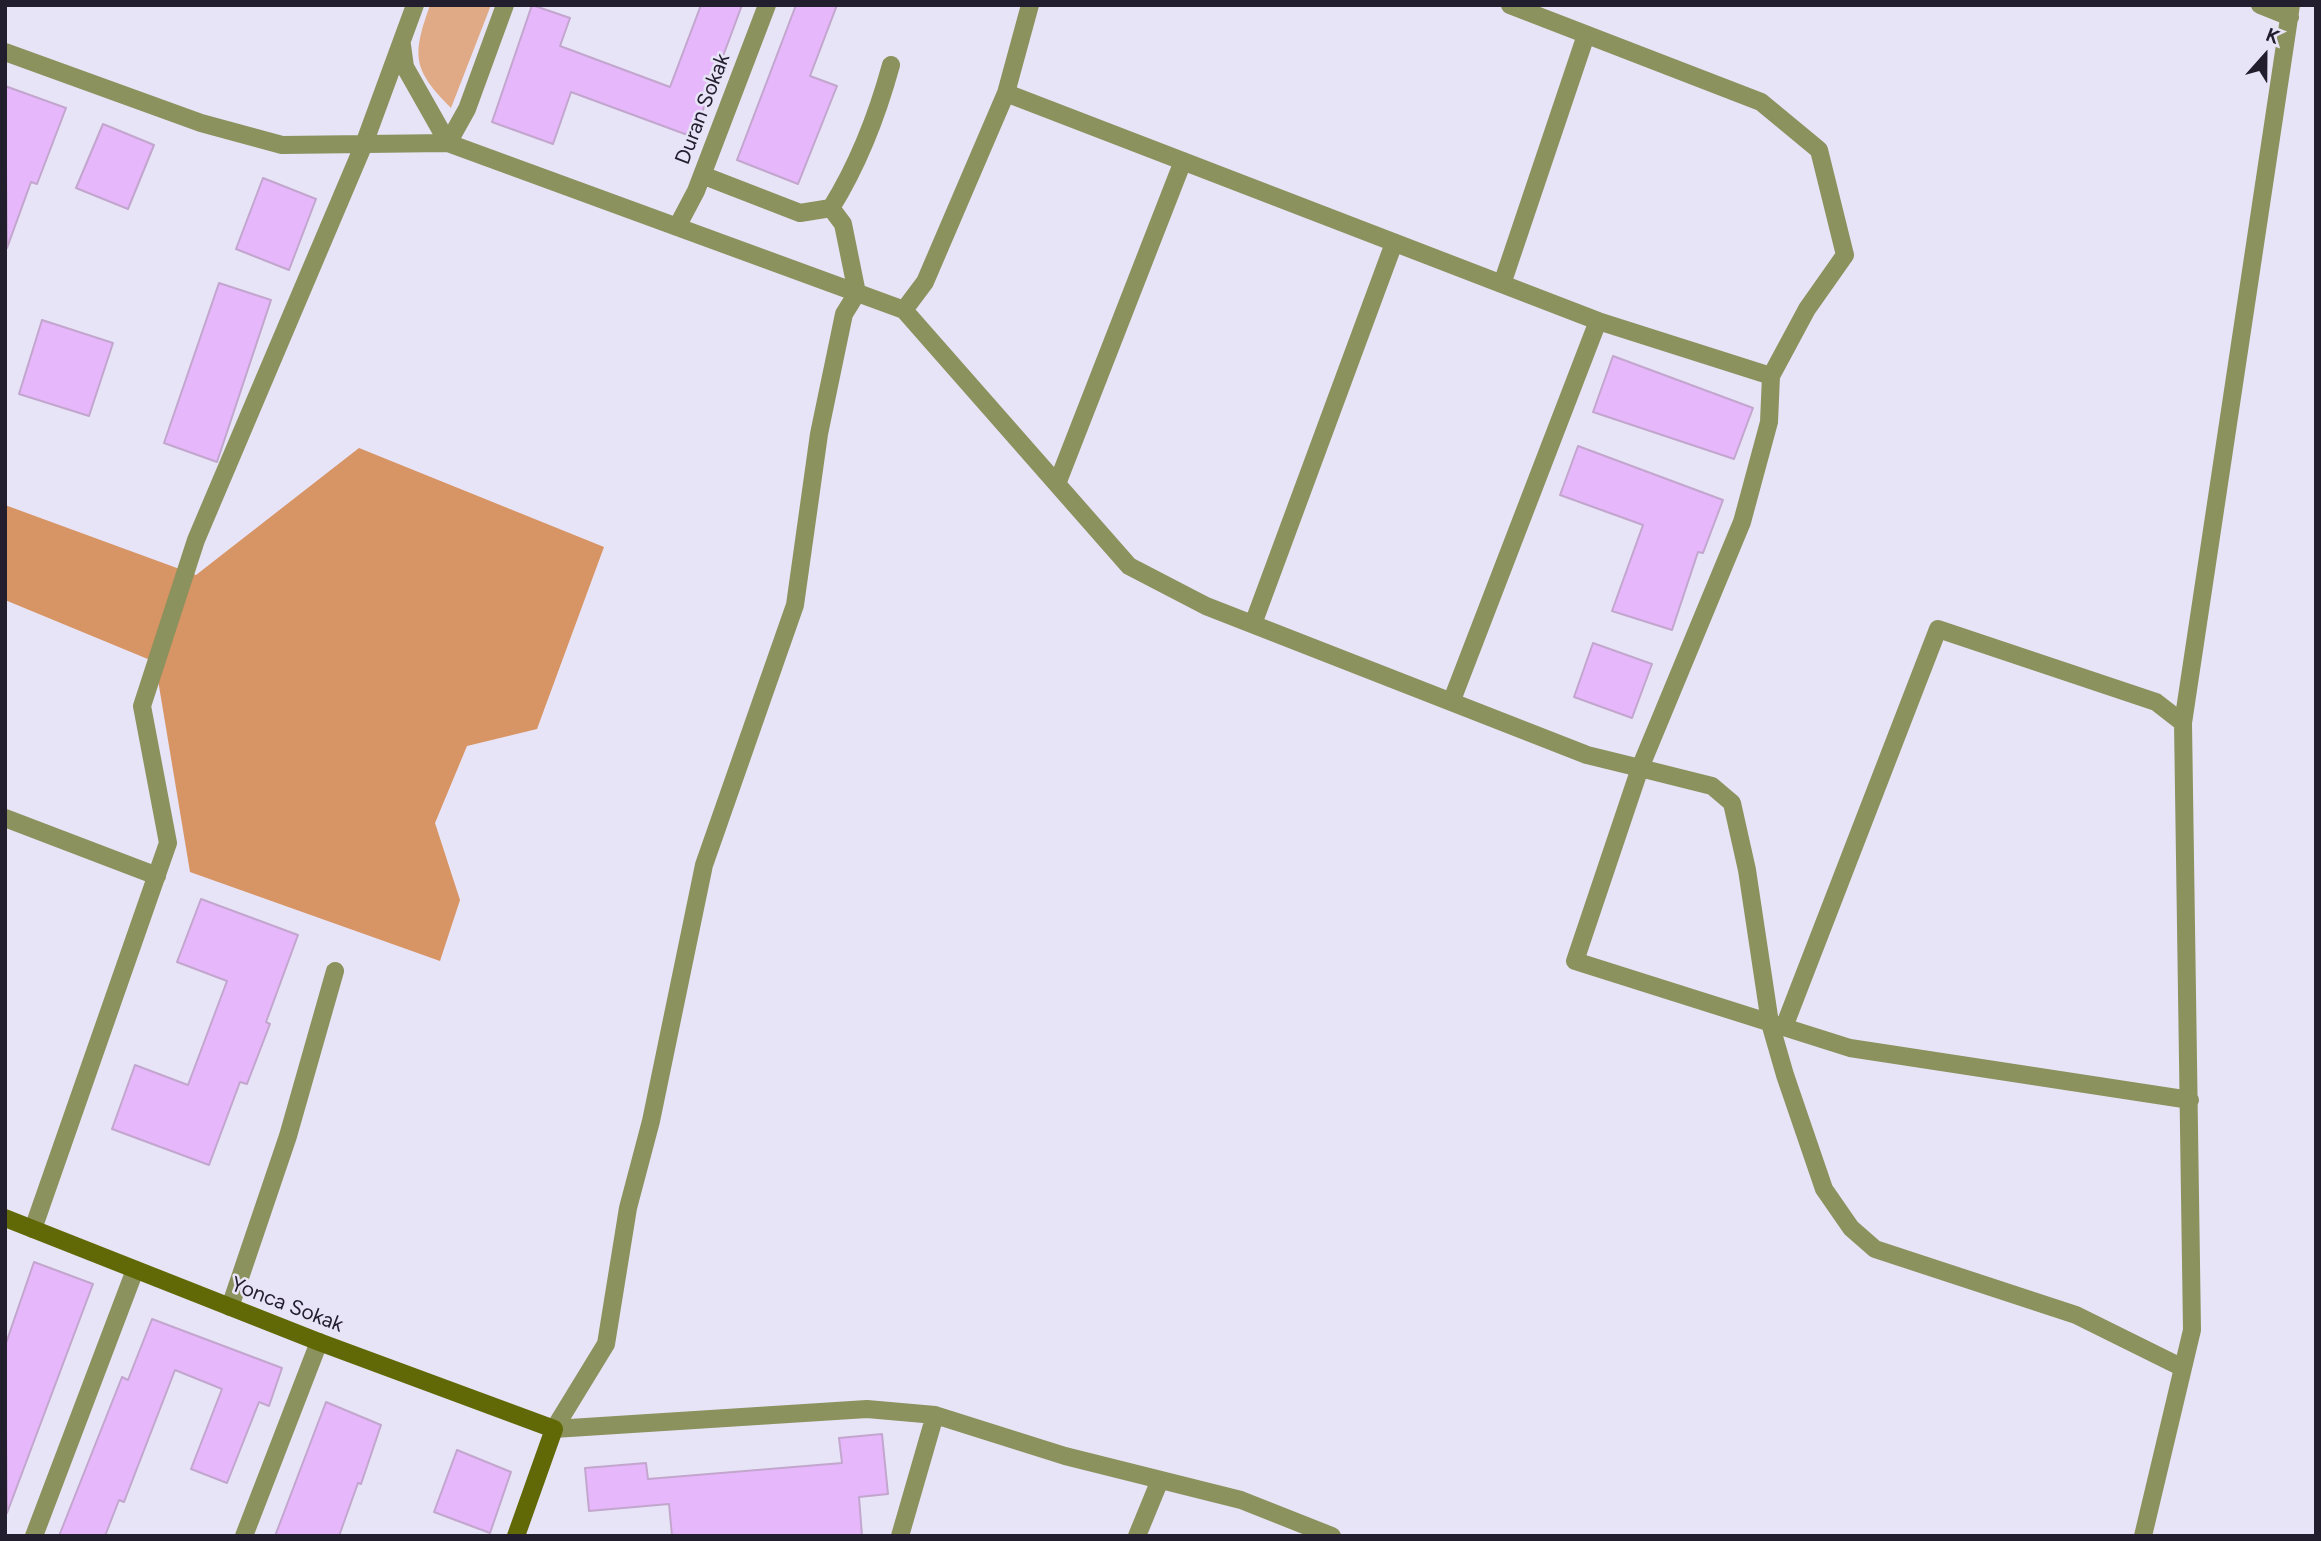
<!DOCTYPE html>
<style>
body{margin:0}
#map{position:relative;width:2321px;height:1541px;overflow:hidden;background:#e8e4f7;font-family:Figtree,sans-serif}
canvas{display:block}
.frame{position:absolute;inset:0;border:7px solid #221e2e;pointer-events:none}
.north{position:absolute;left:2230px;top:21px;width:70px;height:70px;-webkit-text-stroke:5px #e8e4f7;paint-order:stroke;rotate:21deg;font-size:19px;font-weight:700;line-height:28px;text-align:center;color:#221e2e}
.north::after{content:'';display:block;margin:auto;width:24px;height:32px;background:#221e2e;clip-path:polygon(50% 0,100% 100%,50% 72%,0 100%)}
</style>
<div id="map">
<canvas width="2321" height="1541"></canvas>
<div class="frame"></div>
<div class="north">K</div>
</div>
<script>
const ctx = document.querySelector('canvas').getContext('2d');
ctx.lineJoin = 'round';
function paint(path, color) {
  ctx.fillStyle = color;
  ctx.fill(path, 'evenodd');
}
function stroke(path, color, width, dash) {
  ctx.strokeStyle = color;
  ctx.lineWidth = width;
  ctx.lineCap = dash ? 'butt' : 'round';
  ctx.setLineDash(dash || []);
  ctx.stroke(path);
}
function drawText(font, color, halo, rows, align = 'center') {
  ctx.font = font + ' Figtree,sans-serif';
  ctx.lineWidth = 5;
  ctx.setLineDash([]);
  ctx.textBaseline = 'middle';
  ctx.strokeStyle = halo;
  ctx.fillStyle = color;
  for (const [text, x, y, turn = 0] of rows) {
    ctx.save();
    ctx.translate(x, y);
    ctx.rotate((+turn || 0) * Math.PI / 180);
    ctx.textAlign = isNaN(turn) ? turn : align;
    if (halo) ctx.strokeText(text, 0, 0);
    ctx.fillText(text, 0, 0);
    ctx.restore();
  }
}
paint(new Path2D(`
 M430 5H491L451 108C412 69 412 56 430 5Z`), '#dfaa85');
paint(new Path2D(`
 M359 448 604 547 537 729 467 746 435 823 460 900 440 961 190 872 155 662 5 600V505L196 575Z`), '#d79464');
const building = new Path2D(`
 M532 5 570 18 560 46 670 87 701 5H742L693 137 571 92 553 144 492 122Z
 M796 5H837L810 76 837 86 798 184 737 160Z
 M5 86 66 108 37 184 31 182 7 248Z
 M103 124 154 145 128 209 76 188Z
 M263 178 316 199 289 270 236 249Z
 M219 283 271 300 217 462 164 443Z
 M42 320 113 343 89 416 19 394Z
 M1613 356 1753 408 1734 459 1593 412Z
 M1578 446 1723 500 1703 553 1698 552 1672 630 1612 611 1643 525 1560 495Z
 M1593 643 1652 664 1632 718 1574 697Z
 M201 899 298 935 266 1022 270 1024 247 1084 240 1082 209 1165 112 1129 135 1065 188 1085 227 981 177 962Z
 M34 1262 93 1284 7 1513 5 1346Z
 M152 1319 282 1368 269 1406 259 1402 227 1483 191 1469 222 1389 175 1370 124 1502 119 1500 105 1536H59L122 1377 128 1380Z
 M326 1402 381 1425 361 1484 358 1483 339 1536H275Z
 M882 1434 888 1494 859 1497 862 1536H672L669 1504 589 1511 585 1468 646 1463 648 1479 842 1463 839 1438Z
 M457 1450 511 1472 490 1533 434 1512Z`);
paint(building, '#e6b7fa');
stroke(building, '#c2a6ce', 2);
stroke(new Path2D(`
 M1510 5 1761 102 1819 150 1845 255 1807 309 1771 376
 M2260 5 2290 17
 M402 45 405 67 448 143 467 109 505 5
 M5 52 201 123 282 145 448 143 904 310 1129 566 1206 606 1587 755 1640 768 1575 961 1850 1048 2190 1100
 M1006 93 1598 321 1771 376 1769 422 1742 522 1640 768 1712 786 1732 803 1747 870 1770 1023 1785 1075 1824 1189 1851 1228 1875 1249 2076 1315 2183 1368
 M702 175 800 213 831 208C859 163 877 116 891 65
 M677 227 696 191 767 5
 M1502 284 1586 35
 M904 310 925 282 1006 93 1030 5
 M1057 484 1183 161
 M1253 624 1394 243
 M1452 700 1598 321
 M5 818 157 876
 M1784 1027 1938 629 2156 702 2183 723
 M33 1229 168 843 142 706 196 540 364 144 415 5
 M230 1307 288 1136 335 971
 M554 1429 606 1344 628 1208 651 1121 704 865 795 605 819 434 844 314 857 293 843 224 831 208
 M554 1429 867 1409 935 1415 1065 1456 1241 1500 1332 1536
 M34 1536 135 1270
 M244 1536 319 1342
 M900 1536 935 1415
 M1137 1536 1160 1480
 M2143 1536 2192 1330 2183 723 2291 5`), '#8b925e', 18);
stroke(new Path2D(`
 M5 1218 319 1342 554 1429 516 1536`), '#606905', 18);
drawText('21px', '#221e2e', '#e8e4f7', [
 ["Duran Sokak",703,109,-69],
 ["Yonca Sokak",287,1305,21]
]);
</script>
